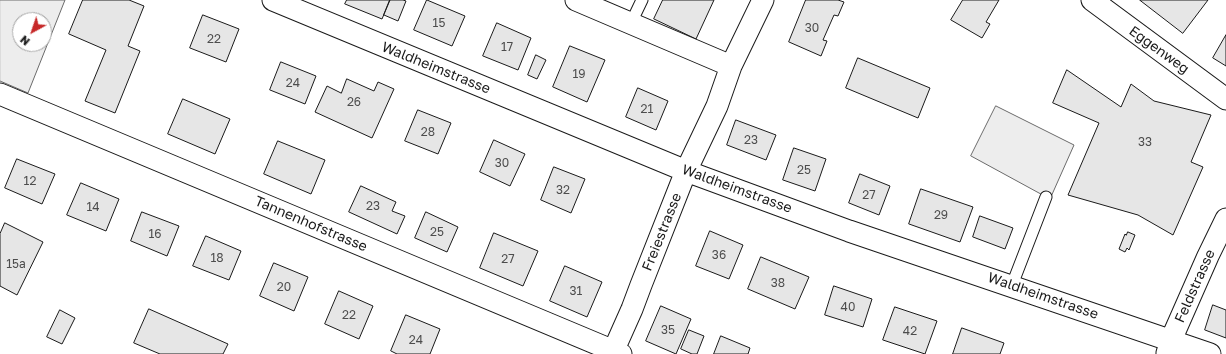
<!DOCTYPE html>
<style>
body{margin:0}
#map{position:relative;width:1226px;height:354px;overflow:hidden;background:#fff;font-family:"Golos Text",sans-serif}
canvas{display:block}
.north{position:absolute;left:12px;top:12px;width:40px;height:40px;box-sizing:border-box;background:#fff;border:1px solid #a3a3a3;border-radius:50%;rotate:220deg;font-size:11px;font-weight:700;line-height:16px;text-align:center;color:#1a1a1a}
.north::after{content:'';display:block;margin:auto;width:14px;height:18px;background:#c62828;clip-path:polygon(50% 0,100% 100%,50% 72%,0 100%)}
</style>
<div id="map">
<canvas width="1226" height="354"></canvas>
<div class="north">N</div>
</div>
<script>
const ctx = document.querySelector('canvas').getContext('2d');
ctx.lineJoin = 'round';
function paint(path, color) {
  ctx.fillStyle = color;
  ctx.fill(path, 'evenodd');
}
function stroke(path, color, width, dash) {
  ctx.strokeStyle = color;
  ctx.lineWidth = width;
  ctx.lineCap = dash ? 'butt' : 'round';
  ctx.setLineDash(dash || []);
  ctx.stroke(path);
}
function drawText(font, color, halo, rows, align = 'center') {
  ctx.font = font + ' "Golos Text",sans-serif';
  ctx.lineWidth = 3;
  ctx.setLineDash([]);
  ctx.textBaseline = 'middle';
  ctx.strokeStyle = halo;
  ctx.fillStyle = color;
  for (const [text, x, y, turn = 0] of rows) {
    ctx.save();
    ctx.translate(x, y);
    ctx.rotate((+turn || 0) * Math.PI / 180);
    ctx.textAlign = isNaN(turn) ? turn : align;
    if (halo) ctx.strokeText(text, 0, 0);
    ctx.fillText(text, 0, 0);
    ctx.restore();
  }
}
const parking = new Path2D(`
 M0 0H65L28 93 0 81ZM20 20H44V44H20Z
 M996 106 1074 145 1050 199 971 156Z`);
paint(parking, '#ededed');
stroke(parking, '#6a6a6a', 1);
const building = new Path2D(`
 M83 0H129L144 6 128 46 140 51 115 113 85 101 106 50 69 34Z
 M347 0H390L382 19 345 4Z
 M390 0H403L406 1 398 21 384 15Z
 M427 0 465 16 452 46 414 30Z
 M663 0H714L696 39 654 19Z
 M806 0H838L844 2 838 16 834 15 823 40 827 41 821 56 789 42Z
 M963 0H999L986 22 990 24 982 38 951 20Z
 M1140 0H1208L1183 33Z
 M203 15 239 29 226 62 190 48Z
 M497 23 531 38 518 70 483 56Z
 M1226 35V66L1213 58Z
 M570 46 605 60 587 102 553 87Z
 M536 55 546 60 537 79 528 75Z
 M858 58 930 88 918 118 846 88Z
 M281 62 316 76 305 104 270 90Z
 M1067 70 1121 107 1131 84 1154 101 1211 115 1191 162 1203 167 1173 235 1138 215 1068 195 1099 123 1053 103Z
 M347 79 374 91 378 82 394 89 372 138 315 112 327 86 341 93Z
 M638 88 668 101 656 130 626 117Z
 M183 99 230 119 215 154 168 134Z
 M418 110 451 123 438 154 405 141Z
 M736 120 776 135 766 160 727 145Z
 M494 140 525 154 510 186 480 172Z
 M278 141 325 160 311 194 264 174Z
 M794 148 826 159 815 191 783 180Z
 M17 159 55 174 42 204 5 188Z
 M554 167 585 179 571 213 541 200Z
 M860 174 890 186 879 215 849 203Z
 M81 183 119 199 106 231 67 215Z
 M361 186 396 202 392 211 405 216 397 234 349 212Z
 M921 189 973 207 960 242 909 224Z
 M142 212 179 226 167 256 131 241Z
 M426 212 458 227 447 252 415 238Z
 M980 216 1013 228 1005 249 973 237Z
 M5 223 43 242 17 295 0 286V234Z
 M710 231 743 245 729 279 696 266Z
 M1128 232 1135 235 1129 250 1127 248 1125 252 1119 249 1125 234 1126 235Z
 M494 233 538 251 523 286 480 268Z
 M206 236 241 251 229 280 193 266Z
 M761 257 809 277 795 309 748 289Z
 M274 263 308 277 294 311 260 296Z
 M565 266 602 282 587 317 550 301Z
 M834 286 872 299 863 327 825 315Z
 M339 291 373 306 359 339 325 324Z
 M1213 305 1226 310V338L1205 330Z
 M661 306 691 319 676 354 646 341Z
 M895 307 937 321 925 354 883 340Z
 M149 309 228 344 223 354H160L134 343Z
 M60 310 75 318 62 344 47 337Z
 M406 315 440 329 430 354H397L391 351Z
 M962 328 1004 343 1000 354H953Z
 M689 330 704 336 697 354H692L681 349Z
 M721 336 750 348 748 354H714Z`);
paint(building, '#e6e6e6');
stroke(building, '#1a1a1a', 1);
const lane = new Path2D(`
 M631 23 642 0
 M1012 285 1046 197`);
const street = new Path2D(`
 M273 0 686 171 849 231 1210 354
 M576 0 731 66
 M1092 0 1226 99
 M0 94 621 354
 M1167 353 1171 340 1208 256 1226 219
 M612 354 632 309 641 285 686 171 717 106 731 66 763 0`);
stroke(lane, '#1a1a1a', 13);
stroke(street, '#1a1a1a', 23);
stroke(lane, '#fff', 11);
stroke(street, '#fff', 21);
drawText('12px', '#4d4d4d', null, [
 ["15",439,23],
 ["30",812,28],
 ["22",214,39],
 ["17",507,47],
 ["19",579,74],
 ["24",293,83],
 ["26",354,102],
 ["21",647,109],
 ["28",428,132],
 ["23",751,140],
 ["33",1145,142],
 ["30",502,163],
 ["25",804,170],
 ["12",30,181],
 ["32",563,190],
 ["27",869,195],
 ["23",373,206],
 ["14",93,207],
 ["29",941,215],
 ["25",437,232],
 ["16",155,234],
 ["36",719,255],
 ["18",217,258],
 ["27",508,259],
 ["15a",16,264],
 ["38",778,283],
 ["20",284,287],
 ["31",576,291],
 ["40",848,307],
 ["22",349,315],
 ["35",668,330],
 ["42",910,331],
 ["24",416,340]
]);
drawText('14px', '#1a1a1a', '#fff', [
 ["Eggenweg",1159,50,36],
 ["Waldheimstrasse",436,68,22],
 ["Waldheimstrasse",737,189,20],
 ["Tannenhofstrasse",311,224,23],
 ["Freiestrasse",662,232,-68],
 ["Feldstrasse",1195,286,-66],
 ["Waldheimstrasse",1043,296,19]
]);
</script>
